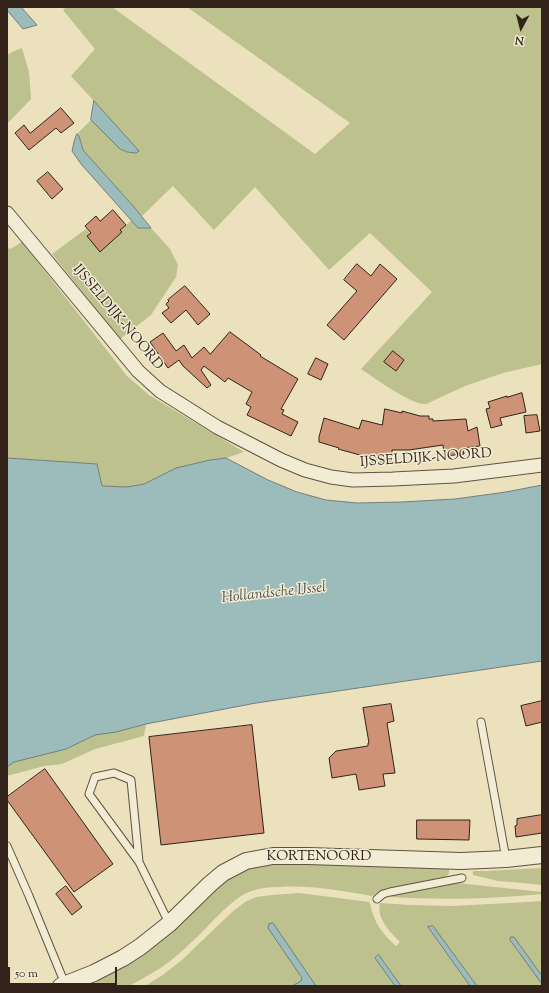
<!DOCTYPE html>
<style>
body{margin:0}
#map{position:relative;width:549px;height:993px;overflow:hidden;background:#ebe1bd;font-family:"Sorts Mill Goudy",serif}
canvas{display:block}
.frame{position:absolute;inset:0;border:8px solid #32221a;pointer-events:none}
.north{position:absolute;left:501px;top:8px;width:40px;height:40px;-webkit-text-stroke:3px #f2ecd4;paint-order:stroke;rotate:187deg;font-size:11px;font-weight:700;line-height:16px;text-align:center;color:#32221a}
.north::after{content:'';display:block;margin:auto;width:14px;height:18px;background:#32221a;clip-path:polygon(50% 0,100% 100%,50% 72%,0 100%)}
.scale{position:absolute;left:8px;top:967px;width:109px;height:18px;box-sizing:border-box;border:2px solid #32221a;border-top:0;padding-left:5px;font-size:12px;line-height:14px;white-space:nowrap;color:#32221a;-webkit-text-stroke:3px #f2ecd4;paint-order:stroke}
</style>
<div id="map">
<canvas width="549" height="993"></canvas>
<div class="frame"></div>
<div class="north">N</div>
<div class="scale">50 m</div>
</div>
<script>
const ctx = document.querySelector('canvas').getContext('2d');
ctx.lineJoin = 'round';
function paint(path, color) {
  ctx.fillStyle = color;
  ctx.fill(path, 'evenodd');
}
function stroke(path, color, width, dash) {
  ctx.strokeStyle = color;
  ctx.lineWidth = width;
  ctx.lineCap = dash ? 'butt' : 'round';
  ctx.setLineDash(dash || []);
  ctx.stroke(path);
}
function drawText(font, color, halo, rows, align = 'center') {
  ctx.font = font + ' "Sorts Mill Goudy",serif';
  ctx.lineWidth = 3;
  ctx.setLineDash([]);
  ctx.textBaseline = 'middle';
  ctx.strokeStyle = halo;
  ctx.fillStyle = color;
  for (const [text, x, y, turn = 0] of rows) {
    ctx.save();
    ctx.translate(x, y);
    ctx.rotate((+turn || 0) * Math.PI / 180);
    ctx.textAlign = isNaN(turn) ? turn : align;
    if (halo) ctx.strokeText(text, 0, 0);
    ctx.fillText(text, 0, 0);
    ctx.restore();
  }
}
paint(new Path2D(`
 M66 7H112L315 154 350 123 187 7H542V364L503 373 465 386 426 404C413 406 373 377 361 369L432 292 370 233 329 270 255 187 214 230 173 186 142 216 83 150 79 136 77 134 91 120 120 149 127 152 136 153 114 123 71 76 95 49 63 10Z
 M22 48 29 72 31 99 7 124V55L14 51Z
 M132 220 138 228H151L170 249 178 265 176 277 151 315 120 339 52 254 86 229 101 247Z
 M22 242 127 376 149 395 244 452 226 458 210 460 176 468 144 484 127 487 102 486 97 464 7 458V247L10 249Z
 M146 724 144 736 95 749 62 764 44 766 7 776V767L14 762 66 749 95 735 116 732Z
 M279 863 445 868 449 869C449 872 449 873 448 875 441 883 401 885 389 888 383 889 378 892 372 896 341 891 311 885 279 887 269 887 258 888 249 892 231 899 209 926 195 939 184 949 174 959 162 967 153 973 143 978 133 984L129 986H79L145 953 170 933 209 894 230 878 249 869 261 865Z
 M542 868V885L524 883 498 881 473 875V871H486Z
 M457 883 542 892V894C492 899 441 900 390 897L395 894Z
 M299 893 369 902 370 904C375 924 381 932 396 946L400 942C390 932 376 918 380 903L410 905 452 906 528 902 542 901V976L514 937 542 984V986H477L432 926 428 927 470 986H401L379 955 375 958 395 986H316L272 923 268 928 302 978 301 981 292 986H145L164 974 182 960 231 913 245 902 256 897 272 895Z`), '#bcc18d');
const water = new Path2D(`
 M7 7H21L37 25 23 29 7 10Z
 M94 101 139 151 136 153 127 152 120 149 91 120Z
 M77 134 79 136 83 150 134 207 151 228H138L81 164 72 151 74 142Z
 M7 458 97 464 102 486 127 487 144 484 176 468 210 460 226 458 268 480 297 492 326 500 357 503 402 502 455 499 506 492 542 485V661L256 703 146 724 116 732 95 735 66 749 14 762 7 767Z
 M273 923 316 986H292L301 981 302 978 268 928 269 924Z
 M433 926 477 986H470L428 927Z
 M511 937H514L542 976V984L510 940Z
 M379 955 381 958 401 986H395L375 958Z`);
paint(water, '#9cbbbb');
stroke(water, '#727e7b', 1);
const building = new Path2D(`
 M61 108 74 123 61 133 56 128 29 150 15 133 24 125 30 133Z
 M48 172 63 189 52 199 37 181Z
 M113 210 126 225 120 230 122 232 100 252 87 236 91 233 85 226 96 216 100 221Z
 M357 264 371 276 380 264 397 279 344 340 327 325 357 291 344 280Z
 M185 286 210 314 198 325 186 310 171 323 162 313 169 308 166 304 169 301 168 300Z
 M230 332 261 355 260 356 298 379 281 409 284 410 282 414 298 422 291 436 247 415 251 407 246 404 252 392 228 378 225 382 204 366 201 370 211 385 207 388 183 366 179 360 168 368 150 342 163 333 176 351 184 345 192 358 204 347 210 354Z
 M393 351 404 360 396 371 384 362Z
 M316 358 328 364 321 380 308 374Z
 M522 393 526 412 500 418 502 425 491 428 486 409 490 408 488 402 507 396V397Z
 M385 409 402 413V411L420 416H429V419H433V421L466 419 468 431 477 427 480 446 463 448 464 454 444 456 443 445 409 450H392V462H371V458L338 449 339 448 319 442V437L324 418 359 429 362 420 382 425Z
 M537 415 540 431 526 433 524 416Z
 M542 701V722L526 726 521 706Z
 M391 704 394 721 387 723 395 773 383 774 385 786 359 790 356 774 332 778 329 758 336 751 368 746V743H369L363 708Z
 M252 725 264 833 161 845 149 737Z
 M45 769 113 864 74 892 7 800V797Z
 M542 815V833L516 837 515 826 517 825V819Z
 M417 820H470L469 840 417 839Z
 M66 886 82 907 72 915 56 894Z`);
paint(building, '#ce9276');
stroke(building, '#32221a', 1);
const service = new Path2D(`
 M481 722 506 859
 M7 846 29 896 65 984
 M139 862 131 780 114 773 95 777 89 794 139 862 169 923
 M377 899 383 894 390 892 462 878`);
const minor = new Path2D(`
 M7 213 138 371 160 391 217 427 281 460 305 470 331 477 353 480 393 479 454 476 542 465`);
const tertiary = new Path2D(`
 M61 986 94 973 123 958 140 947 169 924 210 884 223 873 246 861 273 856H308L461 861 506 859 542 855`);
stroke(service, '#605243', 9);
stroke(minor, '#605243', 15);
stroke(tertiary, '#605243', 18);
stroke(service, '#f2ecd4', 7);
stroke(minor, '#f2ecd4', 13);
stroke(tertiary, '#f2ecd4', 16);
drawText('14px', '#32221a', '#f2ecd4', [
 ["IJSSELDIJK-NOORD",117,318,50],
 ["IJSSELDIJK-NOORD",426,459,-4],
 ["KORTENOORD",319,858]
]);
drawText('italic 15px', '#52504a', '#f2ecd4', [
 ["Hollandsche IJssel",274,594,-6]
]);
</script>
